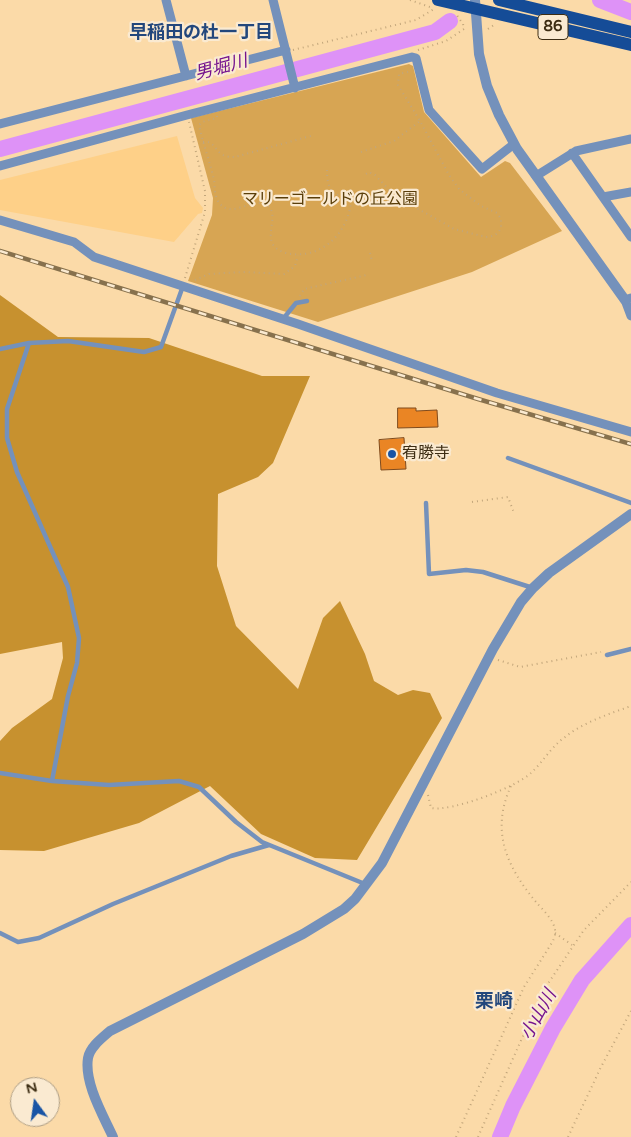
<!DOCTYPE html>
<meta charset="utf-8">
<style>
body{margin:0}
#map{position:relative;width:631px;height:1137px;overflow:hidden;background:#fbdaa8;font-family:"Varela Round",sans-serif}
canvas{display:block}
.north{position:absolute;left:10px;top:1077px;width:50px;height:50px;box-sizing:border-box;background:#faead1;border:1px solid #ae9e85;border-radius:50%;rotate:346deg;font-size:14px;font-weight:700;line-height:20px;text-align:center;color:#3d2d13}
.north::after{content:'';display:block;margin:auto;width:18px;height:22px;background:#1854a5;clip-path:polygon(50% 0,100% 100%,50% 72%,0 100%)}
</style>
<div id="map">
<canvas width="631" height="1137"></canvas>
<div class="north">N</div>
</div>
<script>
const ctx = document.querySelector('canvas').getContext('2d');
ctx.lineJoin = 'round';
function paint(path, color) {
  ctx.fillStyle = color;
  ctx.fill(path, 'evenodd');
}
function stroke(path, color, width, dash) {
  ctx.strokeStyle = color;
  ctx.lineWidth = width;
  ctx.lineCap = dash ? 'butt' : 'round';
  ctx.setLineDash(dash || []);
  ctx.stroke(path);
}
function drawText(font, color, halo, rows, align = 'center') {
  ctx.font = font + ' "Varela Round","Noto Sans JP",sans-serif';
  ctx.lineWidth = 4.5;
  ctx.setLineDash([]);
  ctx.textBaseline = 'middle';
  ctx.strokeStyle = halo;
  ctx.fillStyle = color;
  for (const [text, x, y, turn = 0] of rows) {
    ctx.save();
    ctx.translate(x, y);
    ctx.rotate((+turn || 0) * Math.PI / 180);
    ctx.textAlign = isNaN(turn) ? turn : align;
    if (halo) ctx.strokeText(text, 0, 0);
    ctx.fillText(text, 0, 0);
    ctx.restore();
  }
}
paint(new Path2D(`
 M177 136 195 198 203 208 202 213 198 214 174 242 0 210V180Z`), '#fed088');
paint(new Path2D(`
 M409 64 413 66 424 112 481 177 505 161 510 163 562 231 472 272 318 322 188 281 212 215 213 198 191 118Z`), '#d7a553');
paint(new Path2D(`
 M0 295 58 337 149 338 262 376H310L273 463 258 477 218 494 217 566 236 626 298 689 323 618 340 601 365 654 374 681 398 695 413 690 430 693 442 718 357 860 315 858 261 834 210 786 139 823 44 851 0 850V741L12 728 52 699 63 658 62 642 0 654Z`), '#c7912f');
stroke(new Path2D(`
 M600 0 631 12
 M0 149 435 32 450 21
 M500 1137 513 1106 553 1028 582 980 631 925`), '#de92f7', 16);
const building = new Path2D(`
 M398 408H416V411L437 410 438 427 398 428Z
 M404 438 406 469 381 470 379 440Z`);
paint(building, '#ea8524');
stroke(building, '#7f4a1c', 1);
stroke(new Path2D(`
 M410 0 430 7
 M488 29 494 25
 M293 50 416 20 434 9
 M418 50 446 41 464 29 463 24 456 14
 M217 116V118L202 122 199 125C203 144 210 162 214 180 215 185 214 191 216 195 216 198 219 204 221 205 235 218 254 195 268 206 279 215 265 234 274 246 278 251 285 253 291 254 323 258 348 232 351 202
 M203 142C214 140 215 151 223 155 226 157 231 157 235 157L314 135
 M361 152 394 141 420 121
 M327 170C327 180 328 189 336 196L339 194
 M366 174 369 172 375 175 392 193 404 201 454 229 486 237 493 236 498 233 501 228V219L497 213 481 206 459 189 449 175 420 121 398 85 399 74 412 71
 M370 253 372 261
 M185 278 205 212V191L189 122
 M195 280 209 274 242 272 284 274 295 266 298 255
 M300 296 304 289 367 275
 M472 502 508 497 514 513
 M498 660 520 667 601 652
 M428 795 431 808C451 812 515 788 531 773 543 762 551 747 565 737 584 722 609 714 631 706
 M555 933 572 945
 M456 1137 524 987 553 941C554 938 556 934 555 930 554 920 542 909 536 902 507 867 490 831 511 786
 M478 1137 543 991 584 930 631 882
 M568 1137 601 1067 631 1011`), '#c2a67b', 2, [1, 4]);
stroke(new Path2D(`
 M283 319 296 303 307 301
 M29 343 7 409V438L17 472 68 587 79 638 77 663 68 696 52 781
 M0 349 29 343 68 341 144 352 161 347 183 286
 M508 458 631 503
 M426 503 429 574 466 570 483 572 533 588
 M607 655 631 649
 M0 773 52 781 109 785 179 781 199 787 236 822 262 842 365 884
 M0 933 18 942 39 938 113 904 231 856 269 845`), '#7491bb', 4.5);
stroke(new Path2D(`
 M166 0 186 76
 M273 0 295 88
 M0 124 286 50
 M572 153 631 237
 M0 166 187 115 412 57 416 58 429 110 482 169 514 144
 M536 176 576 151 631 139
 M603 197 631 192
 M0 220 74 242 94 257 298 324 497 393 631 432
 M631 298 625 300 631 316`), '#7491bb', 9);
stroke(new Path2D(`
 M475 0 479 54 487 86 499 115 517 149 625 300
 M113 1137C103 1115 84 1083 88 1058 90 1047 102 1038 110 1031L303 934 344 909 355 899 382 863 493 649 521 602 533 588 549 573 631 514`), '#7491bb', 10);
stroke(new Path2D(`
 M438 0 631 45
 M499 0 631 32`), '#154c97', 12);
const rail = new Path2D(`
 M0 251 478 399 631 444`);
stroke(rail, '#87714d', 4.5);
stroke(rail, '#faead1', 2.5, [8]);
for (const [x, y, r, color] of [
 [392,454,5,"#1854a5"]
]) {
  const dot = new Path2D();
  dot.arc(x, y, r, 0, 2 * Math.PI);
  ctx.fillStyle = color;
  ctx.fill(dot);
  stroke(dot, '#faead1', 2);
}
for (const [x, y, w] of [
 [553,27,30]
]) {
  const box = new Path2D();
  box.roundRect(x - w / 2, y - 12.5, w, 25, 4);
  ctx.fillStyle = '#faead1';
  ctx.fill(box);
  stroke(box, '#3d2d13', 1);
}
drawText('bold 15px', '#3d2d13', null, [
 ["86",553,27]
]);
drawText('16px', '#5a3e09', '#faead1', [
 ["マリーゴールドの丘公園",330,200]
]);
drawText('16px', '#3d2d13', '#faead1', [
 ["宥勝寺",402,454]
], 'left');
drawText('bold 18px', '#22477c', '#faead1', [
 ["早稲田の杜一丁目",201,33]
]);
drawText('italic 18px', '#75138e', '#faead1', [
 ["男堀川",221,68,-15],
 ["小山川",539,1015,-61]
]);
drawText('bold 19px', '#22477c', '#faead1', [
 ["栗崎",494,1002]
]);
</script>
